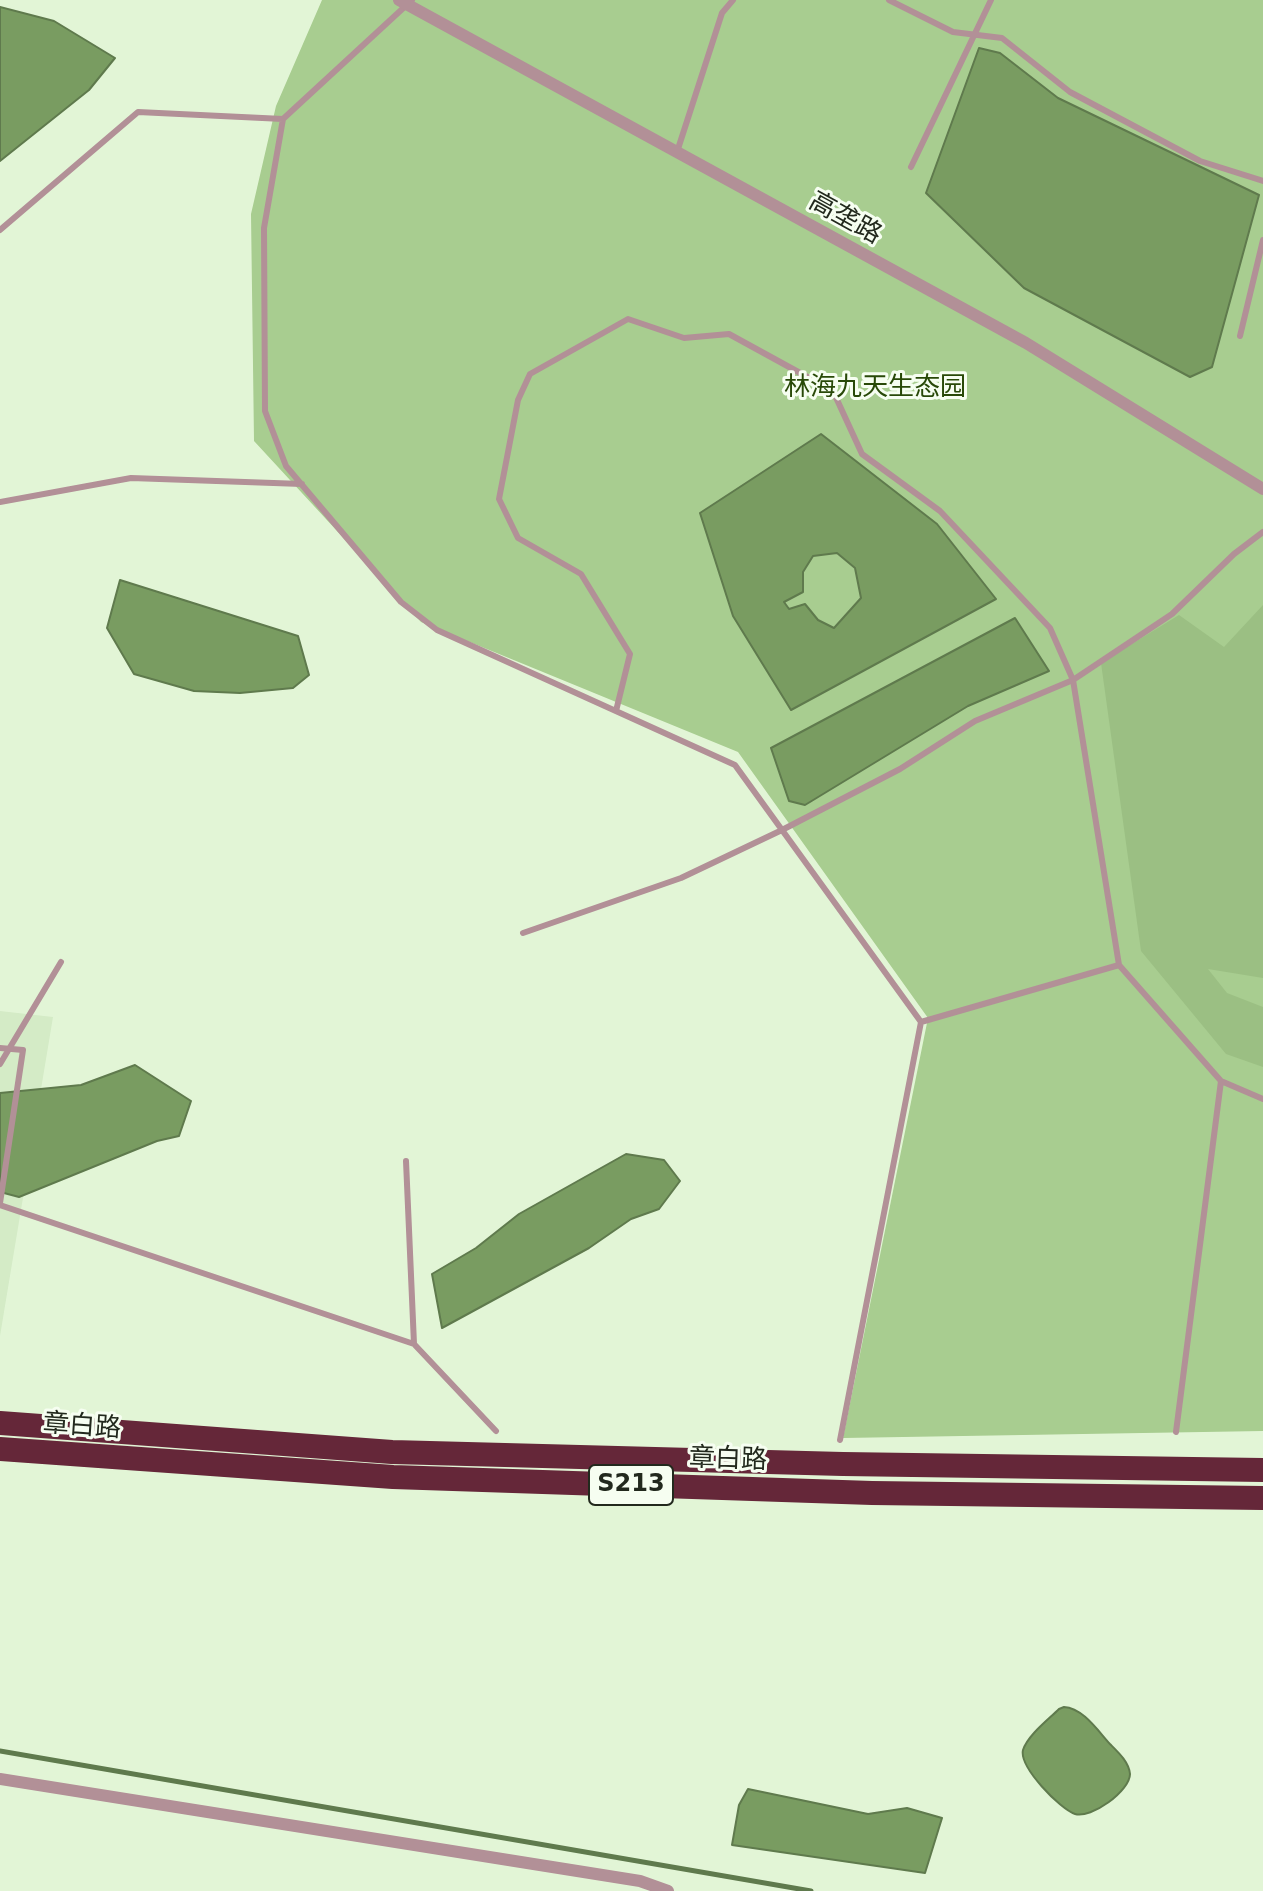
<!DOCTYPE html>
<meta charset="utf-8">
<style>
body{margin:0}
canvas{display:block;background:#e2f5d6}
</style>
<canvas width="1263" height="1891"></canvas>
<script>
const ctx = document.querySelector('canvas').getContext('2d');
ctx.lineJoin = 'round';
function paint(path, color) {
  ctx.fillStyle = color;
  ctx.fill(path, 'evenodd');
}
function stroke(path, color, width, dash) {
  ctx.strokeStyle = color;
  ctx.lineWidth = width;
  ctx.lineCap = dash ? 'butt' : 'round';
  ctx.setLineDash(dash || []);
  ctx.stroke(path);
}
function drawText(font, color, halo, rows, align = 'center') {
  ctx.font = font + ' "DejaVu Sans","Noto Sans SC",sans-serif';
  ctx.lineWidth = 6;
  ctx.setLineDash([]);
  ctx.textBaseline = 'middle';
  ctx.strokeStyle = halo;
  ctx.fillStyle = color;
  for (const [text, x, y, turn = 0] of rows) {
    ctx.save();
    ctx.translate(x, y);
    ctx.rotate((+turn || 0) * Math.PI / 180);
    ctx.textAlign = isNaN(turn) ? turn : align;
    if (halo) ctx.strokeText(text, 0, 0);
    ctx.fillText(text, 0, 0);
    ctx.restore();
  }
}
paint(new Path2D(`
 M0 1011 53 1017 0 1336Z`), '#d4ebc6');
paint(new Path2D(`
 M322 0H1263V1431L843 1438 928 1018 738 752 421 622 254 441 251 214 276 106Z`), '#a8cd90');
paint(new Path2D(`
 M1263 605V978L1208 969 1227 993 1263 1007V1067L1226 1054 1141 951 1101 663 1179 615 1224 647Z`), '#9bbf83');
const water = new Path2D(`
 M0 7 54 21 115 58 89 90 0 161Z
 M979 48 1000 53 1058 98 1259 195 1212 367 1190 377 1024 288 926 193Z
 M821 434 937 524 996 599 791 710 733 616 700 513ZM837 553 855 568 861 598 834 628 818 620 805 604 789 609 784 602 803 592V572L813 556Z
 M120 580 298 636 309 675 293 688 240 693 194 691 134 674 107 628Z
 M1015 618 1049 671 968 706 805 805 789 801 771 748Z
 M135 1065 191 1101 179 1136 157 1141 19 1197 0 1192V1093L81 1085Z
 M626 1154 664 1160 680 1181 659 1209 631 1219 589 1248 442 1328 432 1274 476 1248 519 1214Z
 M1064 1707C1083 1708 1098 1731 1110 1744 1118 1752 1129 1762 1130 1774 1130 1791 1091 1819 1075 1814 1060 1809 1019 1767 1023 1750 1028 1735 1048 1720 1059 1709Z
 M748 1789 868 1814 907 1808 942 1818 925 1873 732 1845 739 1805Z`);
paint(water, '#799c61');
stroke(water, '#5f7a4d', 2);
stroke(new Path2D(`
 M0 1751 811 1891`), '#5f7a4d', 5);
stroke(new Path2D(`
 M412 0 283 119 264 228 265 411 286 466 401 602 437 630 735 765 921 1022 840 1440
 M889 0 953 32 1002 38 1070 92 1200 161 1263 181
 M677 152 722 13 733 0
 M911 167 991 0
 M0 230 138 112 283 119
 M1240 336 1263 240
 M0 502 131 478 302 484
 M616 711 630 654 581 574 518 538 499 499 518 400 530 374 628 319 684 338 729 334 833 391 862 454 940 511 1050 628 1073 680 1119 965 1221 1081 1263 1099
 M523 933 681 878 782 830 900 769 975 721 1073 680 1172 614 1234 554 1263 532
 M921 1022 1119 965
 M0 1048 23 1050 0 1203
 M0 1064 61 962
 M406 1161 414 1344 496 1431
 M0 1205 414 1344
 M1176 1432 1221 1081`), '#b29097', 6);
stroke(new Path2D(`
 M399 0 1026 343 1263 489
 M0 1779 640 1881 668 1891`), '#b29097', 12);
stroke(new Path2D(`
 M0 1423 392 1452 843 1464 1263 1470
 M0 1449 393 1477 872 1493 1263 1498`), '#652739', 24);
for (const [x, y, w] of [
 [631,1485,84]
]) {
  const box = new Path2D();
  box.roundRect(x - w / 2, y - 20, w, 40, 6);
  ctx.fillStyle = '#f6fef1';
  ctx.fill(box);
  stroke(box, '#22291d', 2);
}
drawText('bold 24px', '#22291d', null, [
 ["S213",631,1485]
]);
drawText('26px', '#22291d', '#f6fef1', [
 ["高垄路",845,219,29],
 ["章白路",82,1427,4],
 ["章白路",728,1460,2]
]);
drawText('26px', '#284908', '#f6fef1', [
 ["林海九天生态园",875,388]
]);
</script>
